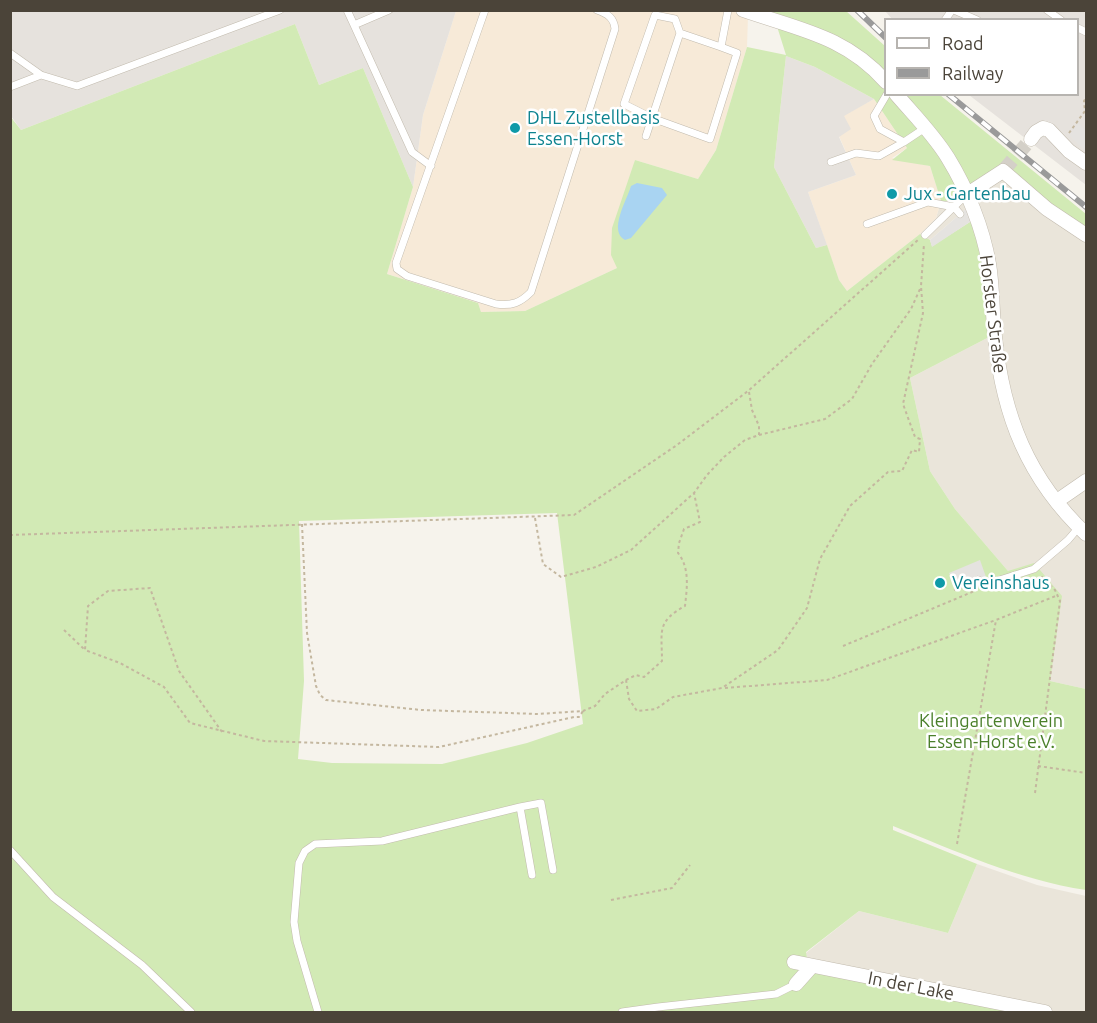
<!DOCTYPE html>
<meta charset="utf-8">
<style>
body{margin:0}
#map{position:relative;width:1097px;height:1023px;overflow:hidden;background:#f6f3ec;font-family:Ubuntu,sans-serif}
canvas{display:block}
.frame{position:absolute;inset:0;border:12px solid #4b4439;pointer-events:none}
.legend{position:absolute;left:884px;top:18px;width:195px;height:78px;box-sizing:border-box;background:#fff;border:2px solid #b7b4b0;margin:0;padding:8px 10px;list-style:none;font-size:18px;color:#4b4439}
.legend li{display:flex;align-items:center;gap:12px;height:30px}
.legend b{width:30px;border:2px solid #b7b4b0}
</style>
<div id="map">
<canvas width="1097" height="1023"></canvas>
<div class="frame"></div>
<ul class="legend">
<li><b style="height:8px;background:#fff"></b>Road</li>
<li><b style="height:8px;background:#9a9a9a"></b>Railway</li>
</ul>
</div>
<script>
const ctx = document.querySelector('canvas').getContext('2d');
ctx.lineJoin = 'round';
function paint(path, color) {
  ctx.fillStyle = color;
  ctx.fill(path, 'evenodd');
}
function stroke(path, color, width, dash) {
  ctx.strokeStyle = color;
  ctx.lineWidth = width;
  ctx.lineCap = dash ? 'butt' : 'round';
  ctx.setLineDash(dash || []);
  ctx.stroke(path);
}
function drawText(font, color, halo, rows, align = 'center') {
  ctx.font = font + ' Ubuntu,sans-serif';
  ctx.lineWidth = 5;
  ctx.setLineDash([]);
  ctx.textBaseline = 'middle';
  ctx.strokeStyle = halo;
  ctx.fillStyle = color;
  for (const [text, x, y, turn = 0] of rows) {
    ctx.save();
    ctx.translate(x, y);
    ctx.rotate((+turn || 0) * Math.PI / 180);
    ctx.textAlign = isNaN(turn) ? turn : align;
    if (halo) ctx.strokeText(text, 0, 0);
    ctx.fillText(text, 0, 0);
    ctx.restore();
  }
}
paint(new Path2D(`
 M1006 174 1086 237V531L1039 472 1014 418 967 208 930 240 920 234 936 218 941 201 951 202 971 197Z
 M993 335 1020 445 1086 535V689L1050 681 1008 571 955 509 930 471 910 378Z
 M977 864 1037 885 1086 896V1012H1055L808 963 806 953 859 911 948 933Z`), '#eae5da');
paint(new Path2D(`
 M735 10 748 16 747 47 716 150 698 179 635 160 617 268 525 311 481 312 478 303 387 274 413 187 423 115 456 11Z
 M874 99 907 148 892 158 930 166 941 201 936 218 920 234 847 291 839 280 808 192 856 175 839 136 844 115Z`), '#f7ead8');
paint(new Path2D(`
 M10 11H456L423 115 413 187 363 68 319 85 295 24 21 130 11 116Z
 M885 11H1086V185L969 95 1078 94V20H893Z
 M786 56 815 67 874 99 844 116 851 129 839 137 856 175 808 192 827 245 816 248 774 167Z`), '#e6e2dd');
paint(new Path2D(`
 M746 11H846L885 46 886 94 940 95 1086 214V234L1003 171C983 186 967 202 941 201L930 166 892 160 907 148 874 99 815 67 786 56 774 167 816 248 827 245 839 280 847 291 920 234 930 240 932 246 973 220 977 222 993 335 910 378 930 471 955 509 1008 571 1034 563 1062 596 1050 681 1086 689V890C1019 880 956 851 893 826V830L977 864 948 933 859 911 806 952 808 963 1028 1012H11L10 116 21 130 295 24 319 85 363 68 413 187 387 274 478 303 481 312 525 311 617 268 611 255 612 228 635 160 698 179 716 150 747 47 786 55 775 20ZM557 513 583 724 527 743 442 764 332 763 298 759 304 681 299 521Z`), '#d2eab5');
paint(new Path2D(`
 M1078 123 1086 130V152L1069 135Z
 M967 208 973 220 932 247 930 240Z
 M980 560 986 577 956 589 949 573Z`), '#e5e3e0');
paint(new Path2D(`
 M637 183 662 188 667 195 631 238 625 240C608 231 627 200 631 186Z`), '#a9d4f2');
stroke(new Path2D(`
 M1003 171 1031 139`), '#d4d0c8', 14, [14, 7]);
const service = new Path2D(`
 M347 10 354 25 389 10
 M485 10 396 263 397 269 407 276 496 304C512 306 520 303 531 292L615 29C614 18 608 14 597 10
 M954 10 977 20
 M1047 10 1061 20
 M945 20 952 10
 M354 25 412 152 431 166
 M1078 28 1086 32
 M680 33 675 19 655 15 624 104 652 118 710 139 737 53 721 47
 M10 53 41 75 77 86 280 10
 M10 87 41 75
 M887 94 874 116 880 129 904 142 925 128
 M646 136 680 33 721 47 728 10
 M831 162 856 153 879 156 904 142
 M867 224 928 202 954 207 960 214
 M925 235 966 195
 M978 580 987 584 1034 569 1068 540 1079 527
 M520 807 532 875
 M10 850 53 897 142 965 191 1012
 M318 1012 297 941 294 922 299 863 305 851 315 844 382 841 520 807 541 803 553 870
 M622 1012 658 1007 776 994 796 984`);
const minor = new Path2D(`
 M743 10C797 29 846 36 886 82
 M896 94C914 115 934 135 948 158 967 189 983 228 989 264 993 288 992 313 995 337 1003 416 1028 479 1086 534
 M1031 139 1036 132 1043 128 1049 130 1069 151 1086 163
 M966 195 1003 171 1047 209 1086 235
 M1057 501 1086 481
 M794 962 1045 1012
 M796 984 812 966`);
stroke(service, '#c2bbae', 8);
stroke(minor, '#c2bbae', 15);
stroke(new Path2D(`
 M1069 133 1085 111 1084 101 1086 98
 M749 392 752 410 759 426V435
 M535 518 543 564 561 577 596 567 631 550 694 493 707 475 724 457 745 440 759 435 825 419 852 399 872 364 911 309 920 289
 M302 524 307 633 316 686 320 695 326 700 421 710 538 714 583 711 595 706 605 694 626 680 636 675 644 677 662 661C662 631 656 622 685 606 687 588 690 568 678 553L679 543 684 529 700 522 694 493
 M10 535 574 515 677 445 748 391 918 240
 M954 590 969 585
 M64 630 85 650
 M843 646 977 590
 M626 680 629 699 637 711 656 709 673 697 722 688 778 650 807 608 820 559 850 506 888 472 902 471 912 450 919 452 920 439 915 437 903 404 923 313 921 286 924 244
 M725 688 827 680 996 620
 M222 732 179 671 150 588 108 591 88 606 85 650 120 663 164 687 190 723 264 741 439 747 574 717H579L583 711
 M1038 766 1086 773
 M1035 793 1060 601 1055 590 1040 575
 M957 844 996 620 1058 595
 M611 900 672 888 690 865`), '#c4b79f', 2, [3, 3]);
stroke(service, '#fff', 7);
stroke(minor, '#fff', 14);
const rail = new Path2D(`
 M857 10 886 38
 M948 94 1086 207`);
stroke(rail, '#9a9a9a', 6);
stroke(rail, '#fff', 4, [11]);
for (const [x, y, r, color] of [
 [515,128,6,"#0f9aa8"],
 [892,194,6,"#0f9aa8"],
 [940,583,6,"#0f9aa8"]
]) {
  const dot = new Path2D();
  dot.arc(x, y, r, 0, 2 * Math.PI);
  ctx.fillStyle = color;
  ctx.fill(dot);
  stroke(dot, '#fff', 2);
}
drawText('18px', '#0d838f', '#fff', [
 ["DHL Zustellbasis",527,118],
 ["Essen-Horst",527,139],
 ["Jux - Gartenbau",904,194],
 ["Vereinshaus",952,583]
], 'left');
drawText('18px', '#4b4439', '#fff', [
 ["Horster Straße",993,314,83],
 ["In der Lake",911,986,11]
]);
drawText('18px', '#4a7f2a', '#fff', [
 ["Kleingartenverein",991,721],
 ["Essen-Horst e.V.",991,742]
]);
</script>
